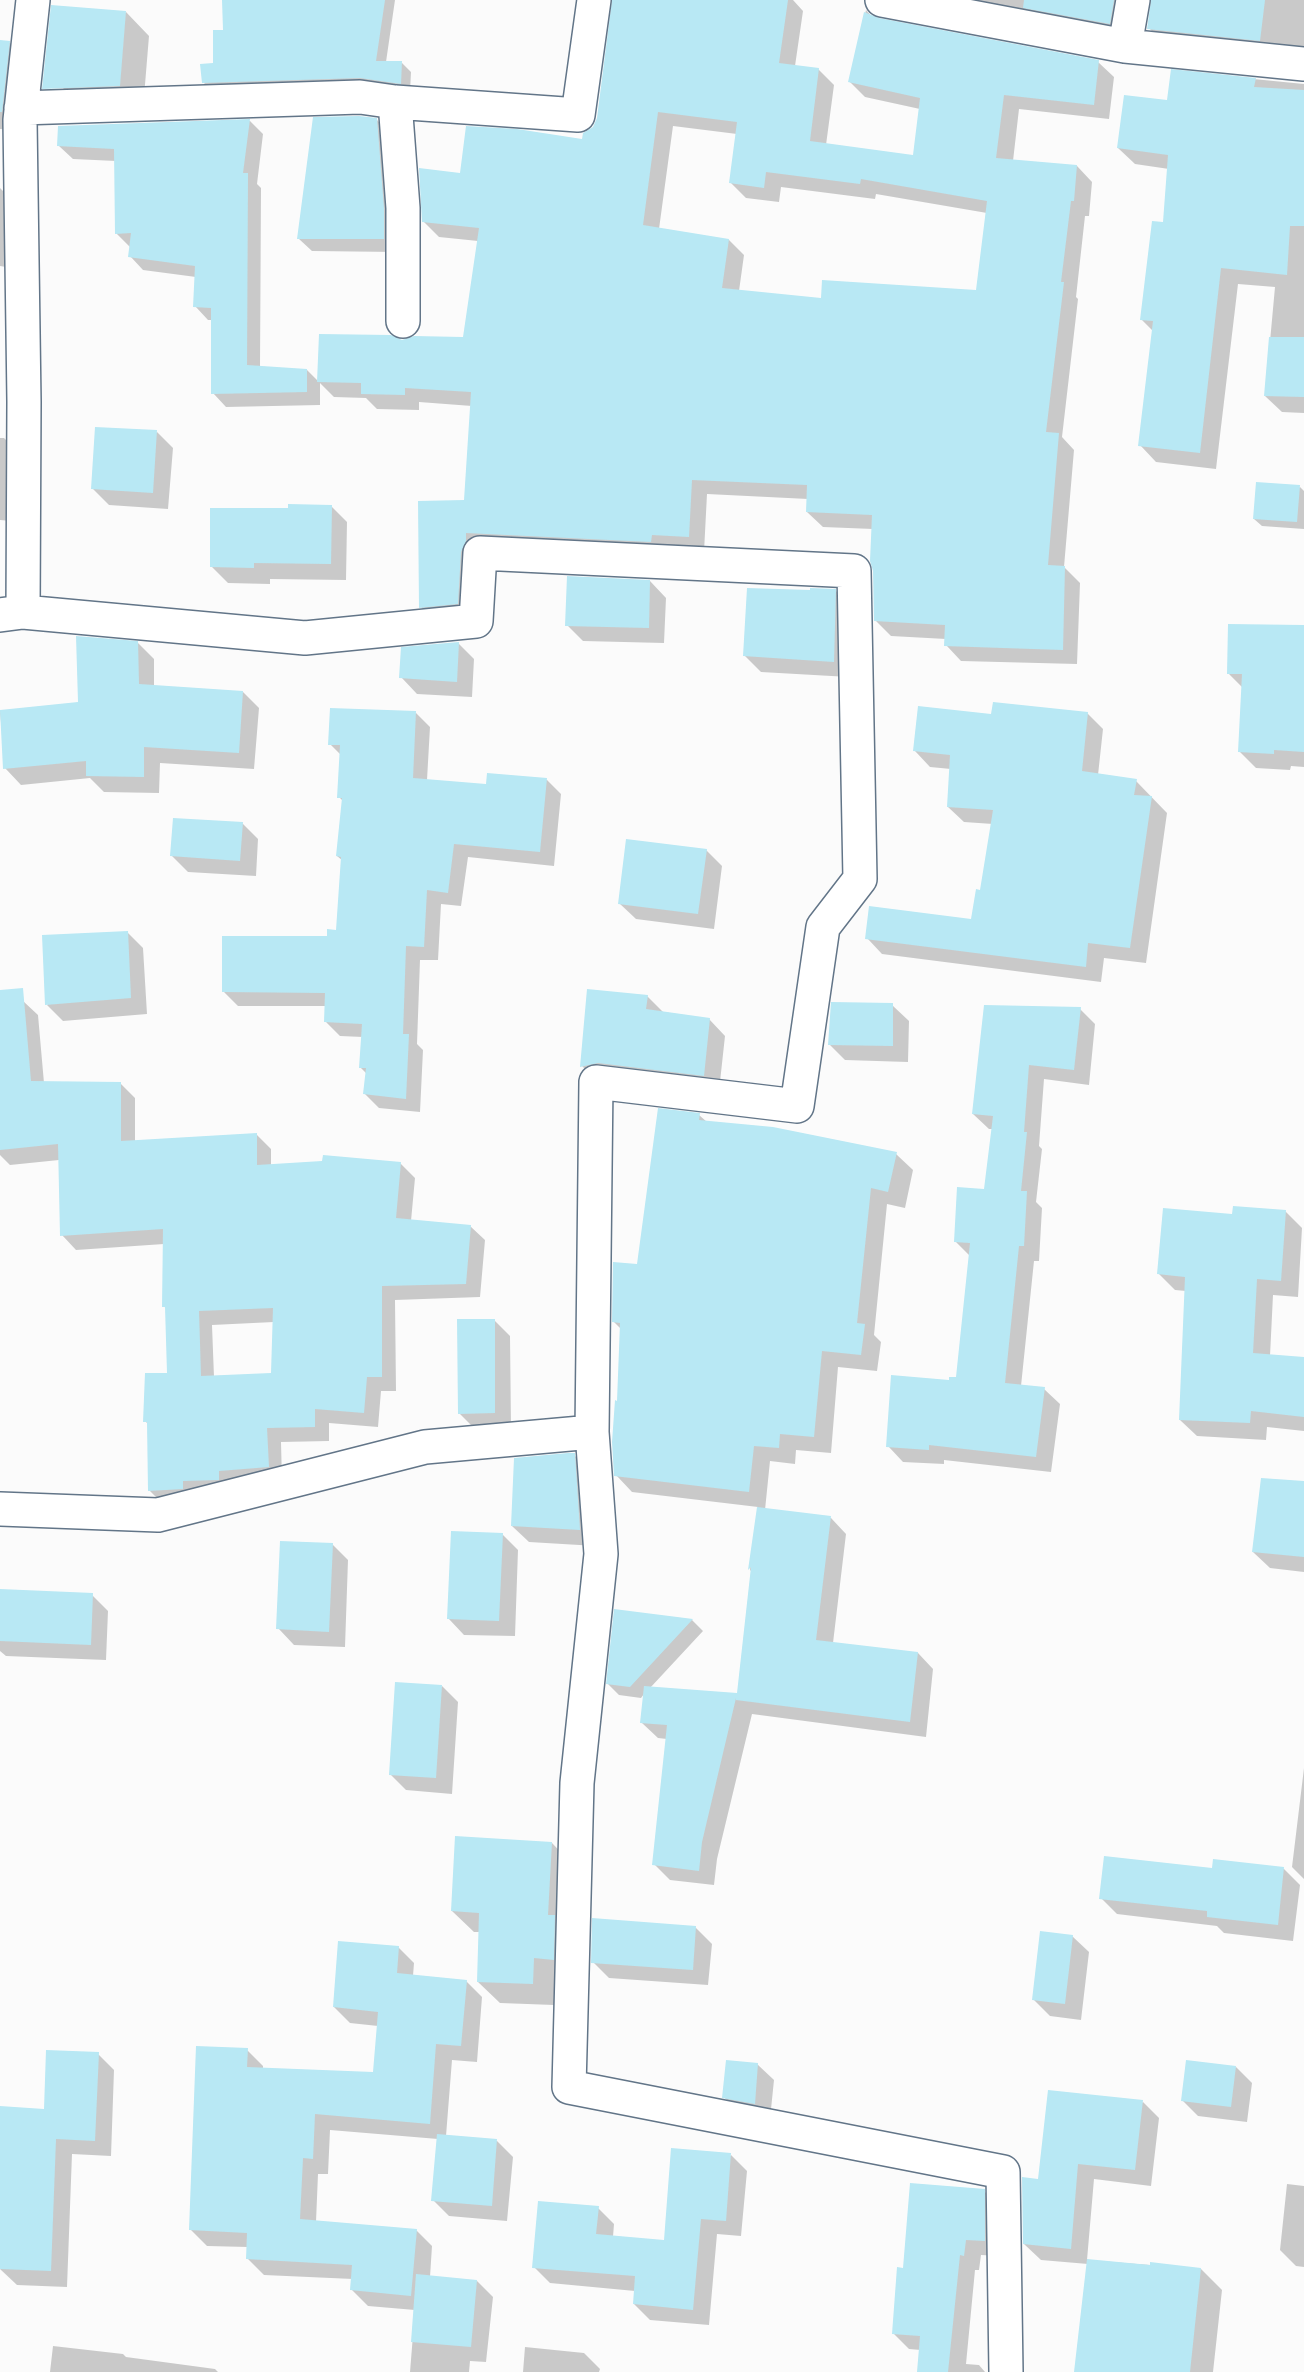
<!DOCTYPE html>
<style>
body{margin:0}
canvas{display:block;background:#fbfbfb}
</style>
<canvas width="1304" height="2372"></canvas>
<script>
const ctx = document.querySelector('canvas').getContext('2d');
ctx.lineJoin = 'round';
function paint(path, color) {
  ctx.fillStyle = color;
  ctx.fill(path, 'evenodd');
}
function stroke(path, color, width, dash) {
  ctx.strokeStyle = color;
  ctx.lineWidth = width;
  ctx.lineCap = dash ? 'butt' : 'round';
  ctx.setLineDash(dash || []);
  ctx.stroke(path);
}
paint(new Path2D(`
 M268 0H395L386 62 402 63 411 72 410 92H213L204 83 215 65 224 31Z
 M613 0H793L803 11 795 66 818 69 834 85 826 145 914 157 920 109 865 97 849 81 866 10 873 18 1098 62 1114 77 1109 119 1019 109 1013 161 1077 166 1092 182 1089 216H1085L1076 297 1078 299 1062 437 1074 450 1064 567 1080 583 1077 664 961 661 946 645V639L891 636 875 620 873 529 823 527 807 512 808 499 707 494 704 552 480 548 473 619 436 623 421 607 466 502 472 406 419 402V410L377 409 366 398 334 397 320 383V405L226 407 213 393V320H208L195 306 196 277 143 270 130 256V247L116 233V161L73 159 59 146 250 121 263 134 257 184 261 188 260 367 307 370 319 382 402 341 464 339 478 241 439 237 423 221 461 174 583 141 594 128 598 118ZM673 126 737 134 731 183 746 198 779 202 781 187 875 199 876 194 987 213 978 292 822 299 739 291 744 255 729 240 659 229Z
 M916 0H1142L1126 39Z
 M1153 0H1304V59L1165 45 1149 28Z
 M126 12 149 36 143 109 85 111 62 87Z
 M0 42H9L28 61 20 130 0 129Z
 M1173 71 1304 84V413L1282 412 1265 396 1275 287 1238 284 1216 469 1156 462 1140 445 1153 331 1142 320 1164 224 1169 169 1135 164 1118 148 1168 102Z
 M377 120 390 133 396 252 312 251 299 239Z
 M0 188 14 202 6 267 0 266V272Z
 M157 432 173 448 168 509 109 505 93 489Z
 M0 438H4L23 457V522L0 520Z
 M1300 487 1304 491V529L1262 526 1254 519Z
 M331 506 347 522 346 580 270 579V584L228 583 212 567 289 510Z
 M650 581 666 598 664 643 583 641 567 625Z
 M835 590 851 606 849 677 761 672 745 656 811 592Z
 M1304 627V767L1291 766 1290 770 1256 768 1239 751 1243 688 1229 674Z
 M138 643 154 659V686L243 692 259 708 254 769 160 763 159 793 104 792 90 778 21 785 5 768 0 711 80 703Z
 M458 643 474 659 472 697 417 694 401 677Z
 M416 713 430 727 427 780 487 786 547 780 561 794 554 866 468 857 461 906 441 904 438 960H420L417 1044 423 1050 420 1112 379 1108 365 1094 367 1074 360 1067 363 1037 340 1036 326 1022V1006H238L224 992 337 931 343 861 337 856 343 801 339 797 341 755 330 744Z
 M1087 713 1103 729 1098 775 1136 781 1167 813 1146 963 1104 958 1101 982 882 954 867 938 973 921 981 891 993 824 964 822 948 807 951 769 930 767 915 751 993 716Z
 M242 823 258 839 256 876 188 872 172 856Z
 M706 850 722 866 714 929 636 919 619 903Z
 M127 932 143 948 147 1014 63 1021 47 1005Z
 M647 996 663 1012 709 1019 725 1036 719 1091 598 1082 582 1066Z
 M23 1001 38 1015 44 1083H120L135 1098V1142L257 1135 271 1149V1166L400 1163 415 1178 411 1221 470 1226 485 1240 480 1297 395 1300 396 1391H381L378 1427 329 1423V1441L281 1442 282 1481 164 1505 149 1490V1425L145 1421 168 1375 166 1309 164 1306V1244L76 1250 62 1235 59 1160 10 1165 0 1155V1003ZM274 1322 272 1374 214 1377 212 1325Z
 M892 1005 909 1021 908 1062 845 1060 829 1044Z
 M1080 1009 1095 1024 1089 1085 1044 1079 1039 1146 1042 1149 1036 1202 1042 1208 1039 1261H1034L1021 1386 1044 1389 1060 1404 1051 1472 944 1460V1464L903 1462 888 1446 950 1382 957 1379 970 1256 955 1241 985 1190 993 1129H989L973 1114Z
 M699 1115 707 1122 896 1154 913 1170 905 1208 887 1204 874 1335 881 1342 877 1371 838 1367 831 1453 796 1450 795 1464 770 1461 765 1510 831 1518 846 1534 833 1643 918 1653 933 1669 926 1737 752 1714 717 1859 714 1885 670 1880 654 1864 667 1739 658 1738 642 1723 644 1694 641 1698 619 1695 608 1684 615 1610 692 1620 703 1631 650 1688 738 1695 752 1572 750 1570 758 1507 632 1492 616 1475 622 1330 614 1322Z
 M1285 1211 1302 1228 1298 1297 1273 1295 1270 1356 1304 1359V1431L1267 1427 1266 1440 1197 1436 1180 1420 1186 1291 1175 1290 1159 1274 1234 1215Z
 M494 1320 510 1336 511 1429H475L459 1413Z
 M574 1455 590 1471 596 1546 529 1542 512 1526Z
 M1304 1483V1572L1270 1568 1253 1552Z
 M502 1534 518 1550 515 1636 464 1635 448 1618Z
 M332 1544 348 1560 345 1647 294 1645 278 1628Z
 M0 1591 92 1595 108 1611 106 1660 6 1656 0 1651Z
 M442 1686 458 1702 452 1794 406 1790 390 1774Z
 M1304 1768V1879L1292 1867Z
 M552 1843 573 1865 574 1981 555 1979 554 2005 500 2003 478 1982 480 1932H474L452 1911Z
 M1213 1869H1284L1300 1885 1293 1941 1224 1933 1217 1926 1117 1914 1101 1898Z
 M695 1927 712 1944 708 1985 609 1978 593 1962Z
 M1072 1936 1089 1952 1081 2020 1050 2016 1034 2000Z
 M398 1947 414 1963 413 1976 466 1981 482 1997 477 2062 452 2060 446 2136 497 2141 513 2157 507 2221 449 2216 433 2200 438 2139 330 2130 328 2174H318L316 2222 416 2230 432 2246 430 2277 477 2281 493 2297 486 2362 470 2361 469 2372H410L415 2310 368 2306 352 2290 353 2279 264 2275 248 2259V2247L207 2246 191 2230 247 2050 263 2066V2069L374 2073 378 2026 350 2023 334 2007Z
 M98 2054 114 2070 111 2156 72 2154 67 2287 17 2285 0 2269V2108L46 2110Z
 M757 2064 774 2080 770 2119 740 2114 724 2097Z
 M1236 2067 1252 2083 1247 2122 1198 2116 1182 2100Z
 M1143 2102 1159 2118 1151 2186 1094 2179 1087 2260 1201 2269 1222 2290 1213 2372H1075L1088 2264 1041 2260 1024 2244 1039 2180Z
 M731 2155 747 2171 741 2236 717 2234 709 2325 650 2320 634 2304 635 2291 550 2283 534 2267 598 2208 614 2224 613 2237 665 2241Z
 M1287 2184 1304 2186V2267L1296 2266 1280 2250Z
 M984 2191 1000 2207V2256L981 2255 979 2270H975L966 2364 979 2365 985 2372H919L921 2350 909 2349 893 2333 904 2269Z
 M53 2346 123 2354 126 2357 215 2369 218 2372H50Z
 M525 2347 584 2353 600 2369 599 2372H523Z`), '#0003');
paint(new Path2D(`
 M222 0H385L376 61H402L401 84 360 78 202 83 200 64 213 63V30H223Z
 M612 0H788L779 63 819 68 810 141 913 155 920 98 848 82 864 12 879 18 1099 60 1094 105 1004 95 996 158 1077 165 1074 201H1071L1061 282H1064L1046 432 1059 433 1048 565 1065 566 1063 650 944 646 945 625 874 621 873 571 870 561 872 515 806 512 807 485 692 480 689 537 652 535 651 542 466 533V541L461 552 458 604 419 608 418 501 464 500 471 392 405 388V395L361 394V383L317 382 319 334 391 335 402 340 414 336 463 337 479 228 422 222 419 168 460 173 466 126 517 129 582 139 583 133 593 127 597 118ZM658 112 737 122 729 183 764 188 766 172 860 184 861 179 987 201 976 290 822 280 821 298 722 288 729 239 643 225Z
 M1024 0H1114L1110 24 1023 8Z
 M1151 0H1265L1260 41 1147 29Z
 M51 5 126 11 120 86 42 89Z
 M0 40 10 41 2 112H0Z
 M1171 69 1256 78 1254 87 1304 90V226H1290L1287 275 1221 268 1200 453 1138 446 1153 321 1140 320 1152 221 1163 222 1168 155 1117 148 1124 95 1167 100Z
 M359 116 377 118 384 209V239H297L313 117Z
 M250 119 243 173H248L247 365 307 369V392L211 394V308L193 307 195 266 128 257 131 233 115 234 114 149 57 146 58 126Z
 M1269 337H1304V397L1264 396Z
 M95 427 157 430 153 493 91 489Z
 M1256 482 1300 485 1297 522 1253 519Z
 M288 504 332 505 331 564 254 563V568L210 567V508H288Z
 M567 576 650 580 649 628 565 626Z
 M747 588 810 590V588L836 589 834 662 743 656Z
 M1228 624 1304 625V752L1274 750V754L1238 752 1242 674H1227Z
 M76 636 138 641 139 684 243 691 239 753 144 747V777L86 776V761L3 769 0 710 78 702Z
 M459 642 457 682 399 678 401 647Z
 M993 702 1088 712 1082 771 1137 779 1134 795 1152 796 1130 948 1088 943 1086 967 865 939 869 906 971 919 976 889 980 890 993 810 947 807 950 755 913 751 918 706 991 714Z
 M330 708 416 711 413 778 486 784 487 773 547 778 540 852 454 844 448 893 427 890 424 947 406 946 403 1034H409L406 1099 363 1094 366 1068H359L362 1024 324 1022 325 993 222 992V936H327V929L336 930 341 857 336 856 342 798H337L340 745H328Z
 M173 818 243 822 240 861 170 856Z
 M626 839 707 849 698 914 618 904Z
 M128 931 131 998 45 1005 42 935Z
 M23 988 31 1081 121 1082V1141L257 1133V1165L322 1161 323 1155 401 1162 396 1218 471 1225 466 1284 382 1286V1377H367L364 1413 315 1409V1427L267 1428 269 1467 219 1471V1480L183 1481V1489L148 1491 147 1422H143L145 1373H167L165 1307H162L163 1229 60 1236 58 1144 0 1150V990ZM273 1308 271 1373 201 1376 199 1311Z
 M587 989 648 995 646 1009 710 1018 704 1076 598 1063 580 1067Z
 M831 1002 893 1003V1046L828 1045Z
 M984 1005 1081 1007 1074 1070 1029 1065 1024 1132H1027L1021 1191H1027L1024 1246H1019L1005 1383 1045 1387 1036 1457 929 1445V1450L886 1447 891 1375 949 1380V1377H956L970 1243 954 1242 957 1187 984 1189 993 1116 972 1114Z
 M658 1108 700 1113 699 1120 773 1127 897 1152 888 1192 871 1188 857 1323 865 1324 861 1355 822 1351 814 1437 780 1434 779 1448 754 1446 749 1492 614 1476 612 1442 615 1400 617 1401 620 1323 612 1322 613 1262 637 1264Z
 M1233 1206 1286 1210 1281 1281 1257 1279 1253 1353 1304 1357V1417L1251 1411 1250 1423 1179 1420 1185 1277 1157 1274 1163 1208 1232 1214Z
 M457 1319H495V1413L458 1414Z
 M568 1453H575L580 1530 511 1526 514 1458Z
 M1261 1478 1304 1481V1557L1252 1552Z
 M757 1507 831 1516 816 1640 918 1652 910 1722 736 1700V1698L702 1842 699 1871 652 1865 667 1725 640 1723 644 1686 737 1693 751 1567 748 1570Z
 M451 1531 503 1533 499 1621 447 1619Z
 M280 1541 333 1543 329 1632 276 1629Z
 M0 1589 93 1593 91 1645 0 1641Z
 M614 1609 693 1619 630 1687 606 1684Z
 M395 1682 442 1685 436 1778 389 1775Z
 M455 1836 552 1842 548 1915H555L554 1960 534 1958 533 1984 477 1982 479 1913 451 1911Z
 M1104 1856 1212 1868 1213 1859 1284 1867 1278 1925 1207 1917V1911L1099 1899Z
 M592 1918 696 1926 693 1970 591 1963Z
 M1040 1931 1073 1935 1065 2004 1032 2000Z
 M338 1941 399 1946 397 1973 467 1980 461 2046 436 2044 430 2124 315 2114 313 2159 303 2158 300 2219 417 2229 411 2296 350 2290 352 2265 246 2259 247 2233 189 2230 196 2046 248 2048 247 2067 373 2072 378 2012 333 2007Z
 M46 2050 99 2052 95 2141 56 2139 51 2271 0 2269V2106L44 2109Z
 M726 2060 758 2063 755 2104 722 2098Z
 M1186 2060 1236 2066 1231 2107 1181 2101Z
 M1048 2090 1143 2100 1135 2170 1078 2164 1071 2249 1023 2244 1022 2177 1038 2179Z
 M437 2134 497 2139 492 2206 431 2201Z
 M671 2148 731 2153 726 2221 701 2219 693 2310 633 2304 635 2276 532 2268 538 2201 599 2206 596 2234 664 2240Z
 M910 2183 985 2189V2241L966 2240 964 2256 960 2255 948 2372H917L920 2336 892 2334 897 2267 903 2268Z
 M1087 2259 1150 2265V2262L1201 2268 1190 2372H1074Z
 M416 2274 477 2280 471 2347 411 2342Z`), '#b8e8f4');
const street = new Path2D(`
 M882 0 1125 46 1304 64
 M1125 46 1133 0
 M395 102 403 208V321
 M21 108 360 97 395 102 578 115 594 0
 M23 612 24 402 20 120 33 0
 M0 615 23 612 305 638 476 621 480 553 854 571 860 879 823 927 797 1106 596 1082 592 1432 601 1554 577 1783 569 2087 1003 2172 1006 2372
 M0 1509 158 1515 425 1447 592 1432`);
stroke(street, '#627588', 36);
stroke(street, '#fff', 33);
</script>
